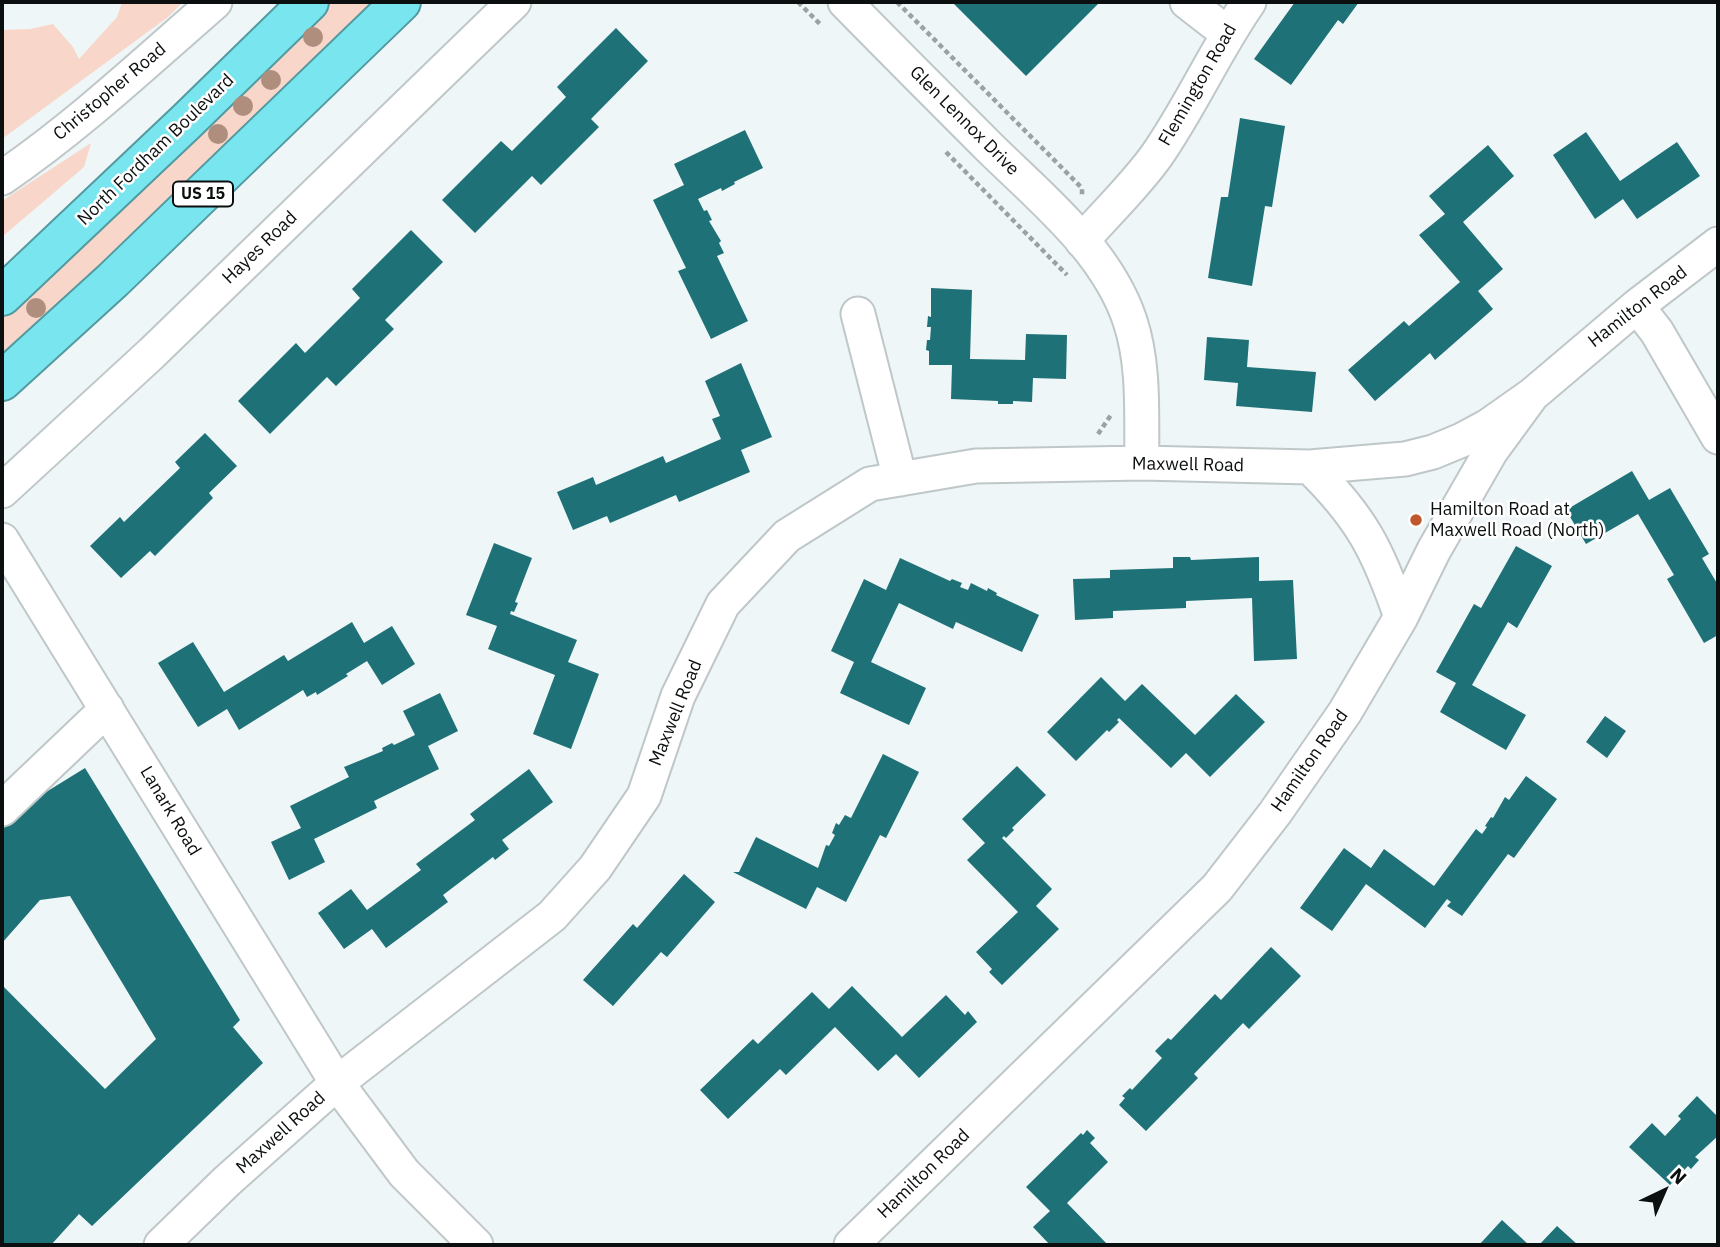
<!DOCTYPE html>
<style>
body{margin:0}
#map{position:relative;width:1720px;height:1247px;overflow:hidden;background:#eef6f7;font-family:"IBM Plex Sans",sans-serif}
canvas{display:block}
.frame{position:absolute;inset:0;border:4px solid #0c0f0f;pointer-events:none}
.north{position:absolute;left:1629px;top:1156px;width:70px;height:70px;-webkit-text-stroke:5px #fff;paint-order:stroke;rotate:44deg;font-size:19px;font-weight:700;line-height:28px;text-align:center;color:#0c0f0f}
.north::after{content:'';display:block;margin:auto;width:24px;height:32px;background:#0c0f0f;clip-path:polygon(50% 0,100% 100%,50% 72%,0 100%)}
</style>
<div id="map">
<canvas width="1720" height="1247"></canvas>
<div class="frame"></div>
<div class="north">N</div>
</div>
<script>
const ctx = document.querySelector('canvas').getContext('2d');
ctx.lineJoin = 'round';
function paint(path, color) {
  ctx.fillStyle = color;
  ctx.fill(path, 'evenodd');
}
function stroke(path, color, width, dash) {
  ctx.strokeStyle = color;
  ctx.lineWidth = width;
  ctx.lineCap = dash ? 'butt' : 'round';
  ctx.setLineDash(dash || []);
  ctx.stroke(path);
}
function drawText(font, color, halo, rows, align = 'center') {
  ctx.font = font + ' "IBM Plex Sans",sans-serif';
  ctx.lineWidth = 5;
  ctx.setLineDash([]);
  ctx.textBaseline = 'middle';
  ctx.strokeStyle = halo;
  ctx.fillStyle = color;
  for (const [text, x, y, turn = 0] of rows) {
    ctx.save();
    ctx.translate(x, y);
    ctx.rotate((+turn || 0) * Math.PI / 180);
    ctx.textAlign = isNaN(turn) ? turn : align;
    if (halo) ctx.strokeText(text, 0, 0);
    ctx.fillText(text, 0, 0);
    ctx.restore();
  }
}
paint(new Path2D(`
 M122 2H183L168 17 2 139V30L30 29 53 24 73 47 79 59 117 17Z
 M332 2H376L2 360V318L190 141Z
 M91 143 84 167 2 237V201Z`), '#f8d7ca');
paint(new Path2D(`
 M952 2H1100L1026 76Z
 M1295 2H1359L1343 24 1338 20 1291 85 1254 59Z
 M616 28 648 61 591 119 599 127 541 185 532 176 475 233 442 200 501 141 512 151 566 97 557 87Z
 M1240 118 1285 126 1272 207 1265 206 1252 286 1208 278 1221 197H1228Z
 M745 130 763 168 734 182 735 184 722 191 721 188 698 199 704 211 707 210 712 220 709 221 721 241 719 243 724 253 717 256 748 321 711 339 678 271 686 268 653 200 684 185 674 164Z
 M1586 132 1620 181 1677 142 1700 176 1637 219 1623 199 1595 219 1553 155Z
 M1488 145 1514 176 1463 222 1503 269 1478 291 1493 309 1435 360 1430 353 1375 401 1348 370 1404 321 1409 326 1460 282 1419 235 1445 214 1429 196Z
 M411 230 443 262 385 320 394 329 336 386 327 377 270 434 238 401 296 343 305 353 360 298 352 289Z
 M931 288 972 290 970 359 1025 360 1026 334 1067 335 1066 379 1033 378 1032 402 1013 401V404H998V401L951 399 952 365H929V351L926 350 927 340H930L931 327H927L928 316 931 317Z
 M1207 337 1249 340 1247 367 1316 372 1312 412 1236 406 1238 383 1204 380Z
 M741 363 772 437 741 450 750 472 679 502 676 495 610 523 607 516 573 530 557 492 593 477 596 485 663 456 666 463 721 439 712 419 720 416 705 381Z
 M205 433 237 466 209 493 213 498 155 556 150 551 121 578 90 546 120 517 124 522 180 468 175 462Z
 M1632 471 1649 500 1670 488 1709 554 1702 558 1718 585V635L1704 643 1667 579 1674 575 1638 514 1586 544 1566 510Z
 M494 543 532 558 515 602 518 603 514 612 511 611 510 614 577 640 568 662 599 674 571 749 533 734 555 675 488 649 497 626 466 615Z
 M1516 546 1552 566 1517 628 1508 622 1472 685 1526 715 1506 750 1440 712 1456 683 1436 672 1474 604 1481 608Z
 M1173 557H1190L1191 560 1259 557V581L1293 580 1297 659 1254 661 1252 598 1186 601V608L1113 611V618L1075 620 1073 579 1110 578V570L1173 568Z
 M900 558 950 581 952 579 962 583 960 587 968 590 971 583 987 591 988 588 997 593 996 595 1039 615 1022 652 956 622 953 629 899 603 871 662 926 688 909 725 840 693 854 662 831 651 864 579 886 590Z
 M352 622 364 643 392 626 415 664 382 685 367 661 346 674 348 676 317 695 316 692 307 697 303 690 239 730 227 709 198 727 158 663 193 642 224 692 284 655 288 661Z
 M1101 677 1125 701 1142 684 1195 735 1236 694 1265 722 1210 777 1186 753 1171 768 1119 718 1117 720 1119 722 1109 732 1107 730 1076 761 1047 732Z
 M440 693 458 731 428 746 439 769 374 801 377 808 314 839 325 862 289 880 271 842 301 828 290 806 349 777 344 767 383 751 382 748 392 743 394 745 415 735 403 711Z
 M1605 716 1626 731 1607 758 1586 742Z
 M883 754 919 772 886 838 880 835 846 902 817 887 806 909 733 872H739L756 837 818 868 826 845 829 846 835 835 832 833 836 823 839 825 845 815 851 818Z
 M1017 766 1046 795 1012 828 1014 830 1006 838 1004 836 1002 838 1052 889 1036 906 1059 929 1002 985 989 972 992 969 976 952 1018 912 967 860 985 843 962 819Z
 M85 768 240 1020 233 1027 263 1063 92 1226 79 1214 51 1245H2V985L105 1089 156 1039 70 896 40 900 2 943V830L25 805Z
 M529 769 553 802 502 840 509 849 495 860 493 857 443 895 448 902 386 948 372 929 344 949 318 913 351 889 367 910 421 870 416 864 475 820 470 814Z
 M1526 776 1557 799 1514 858 1508 854 1462 916 1447 906 1451 902 1447 899 1425 928 1366 884 1332 931 1300 908 1344 848 1371 868 1384 849 1434 886 1476 829 1482 834 1487 827 1485 826 1491 817 1493 818 1505 797 1509 800Z
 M684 874 715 902 667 957 661 952 613 1006 583 980 633 924 637 928Z
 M1271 947 1301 976 1249 1029 1243 1023 1194 1074 1198 1078 1146 1131 1119 1105 1125 1098 1122 1096 1130 1088 1132 1090 1162 1058 1155 1051 1168 1038 1171 1040 1215 994 1221 1000Z
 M852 986 902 1037 946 995 965 1015 968 1011 977 1022 919 1078 896 1054 878 1071 835 1027 786 1075 780 1069 728 1119 700 1090 753 1039 758 1044 812 992 829 1009Z
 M1697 1096 1718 1117V1136L1695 1157 1699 1160 1691 1169 1688 1166 1670 1185 1629 1147 1652 1123 1665 1136 1681 1119 1678 1116Z
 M1087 1130 1095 1138 1090 1143 1108 1162 1067 1203 1108 1245H1050L1033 1227 1050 1211 1026 1187 1081 1133 1083 1135Z
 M1502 1220 1529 1245H1479Z
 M1557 1226 1578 1245H1539Z`), '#1f7178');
const minor = new Path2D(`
 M845 2C893 51 942 100 991 149 1042 199 1107 251 1130 321 1145 366 1141 416 1142 463
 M1187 2 1227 33
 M2 178C78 126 145 63 215 2
 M1082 241C1106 213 1135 186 1157 155 1191 106 1215 51 1249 2
 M1637 306 1657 332 1718 437
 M858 314 900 479
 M1310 467C1361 517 1378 550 1401 617
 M2 491 152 353 514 2
 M2 540 337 1083 404 1173 476 1245
 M2 809 107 709
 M161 1245 227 1181 337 1083 552 916 595 868 644 796 678 696 723 604 787 536 870 484 976 466 1142 463 1310 467 1405 459 1433 452 1462 440 1488 426 1532 395
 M851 1245 1217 888 1275 813 1345 712 1401 617 1434 550 1491 451 1532 395 1637 306 1718 244`);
const highway = new Path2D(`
 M2 296 187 121 309 2
 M2 381 113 280 401 2`);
stroke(minor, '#bfc7c8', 37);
stroke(highway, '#539aa0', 42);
stroke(new Path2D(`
 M798 2 822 26
 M897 2 1082 188V195
 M946 152 1067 275
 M1098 434 1111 415`), '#9ca2a3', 4.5, [5, 3.5]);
stroke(minor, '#fff', 33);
stroke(highway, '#79e5ee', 38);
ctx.fillStyle = '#b08e7d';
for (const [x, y] of [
 [313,37],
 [271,80],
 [243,106],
 [218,134],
 [36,308]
]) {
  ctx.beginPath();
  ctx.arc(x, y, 10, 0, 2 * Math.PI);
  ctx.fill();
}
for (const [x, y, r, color] of [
 [1416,520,7,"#bf582c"]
]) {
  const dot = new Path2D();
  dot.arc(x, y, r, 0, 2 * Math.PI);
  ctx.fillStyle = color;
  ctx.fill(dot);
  stroke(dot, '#fff', 2.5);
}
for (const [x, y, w] of [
 [203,194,60]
]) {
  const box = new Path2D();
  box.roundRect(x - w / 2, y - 12.5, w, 25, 5);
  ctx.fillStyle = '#fff';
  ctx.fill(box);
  stroke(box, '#0c0f0f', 2);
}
drawText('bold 16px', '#0c0f0f', null, [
 ["US 15",203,194]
]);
drawText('18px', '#0c0f0f', '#fff', [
 ["Flemington Road",1198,85,-60],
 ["Christopher Road",110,92,-40],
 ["Glen Lennox Drive",964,121,45],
 ["North Fordham Boulevard",156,150,-44],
 ["Hayes Road",260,248,-44],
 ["Hamilton Road",1638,307,-38],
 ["Maxwell Road",1188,465,1],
 ["Maxwell Road",676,713,-68],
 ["Hamilton Road",1310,761,-55],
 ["Lanark Road",170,811,59],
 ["Maxwell Road",281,1133,-42],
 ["Hamilton Road",924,1174,-44]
]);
drawText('18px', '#0c0f0f', '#fff', [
 ["Hamilton Road at",1430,510],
 ["Maxwell Road (North)",1430,531]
], 'left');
</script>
